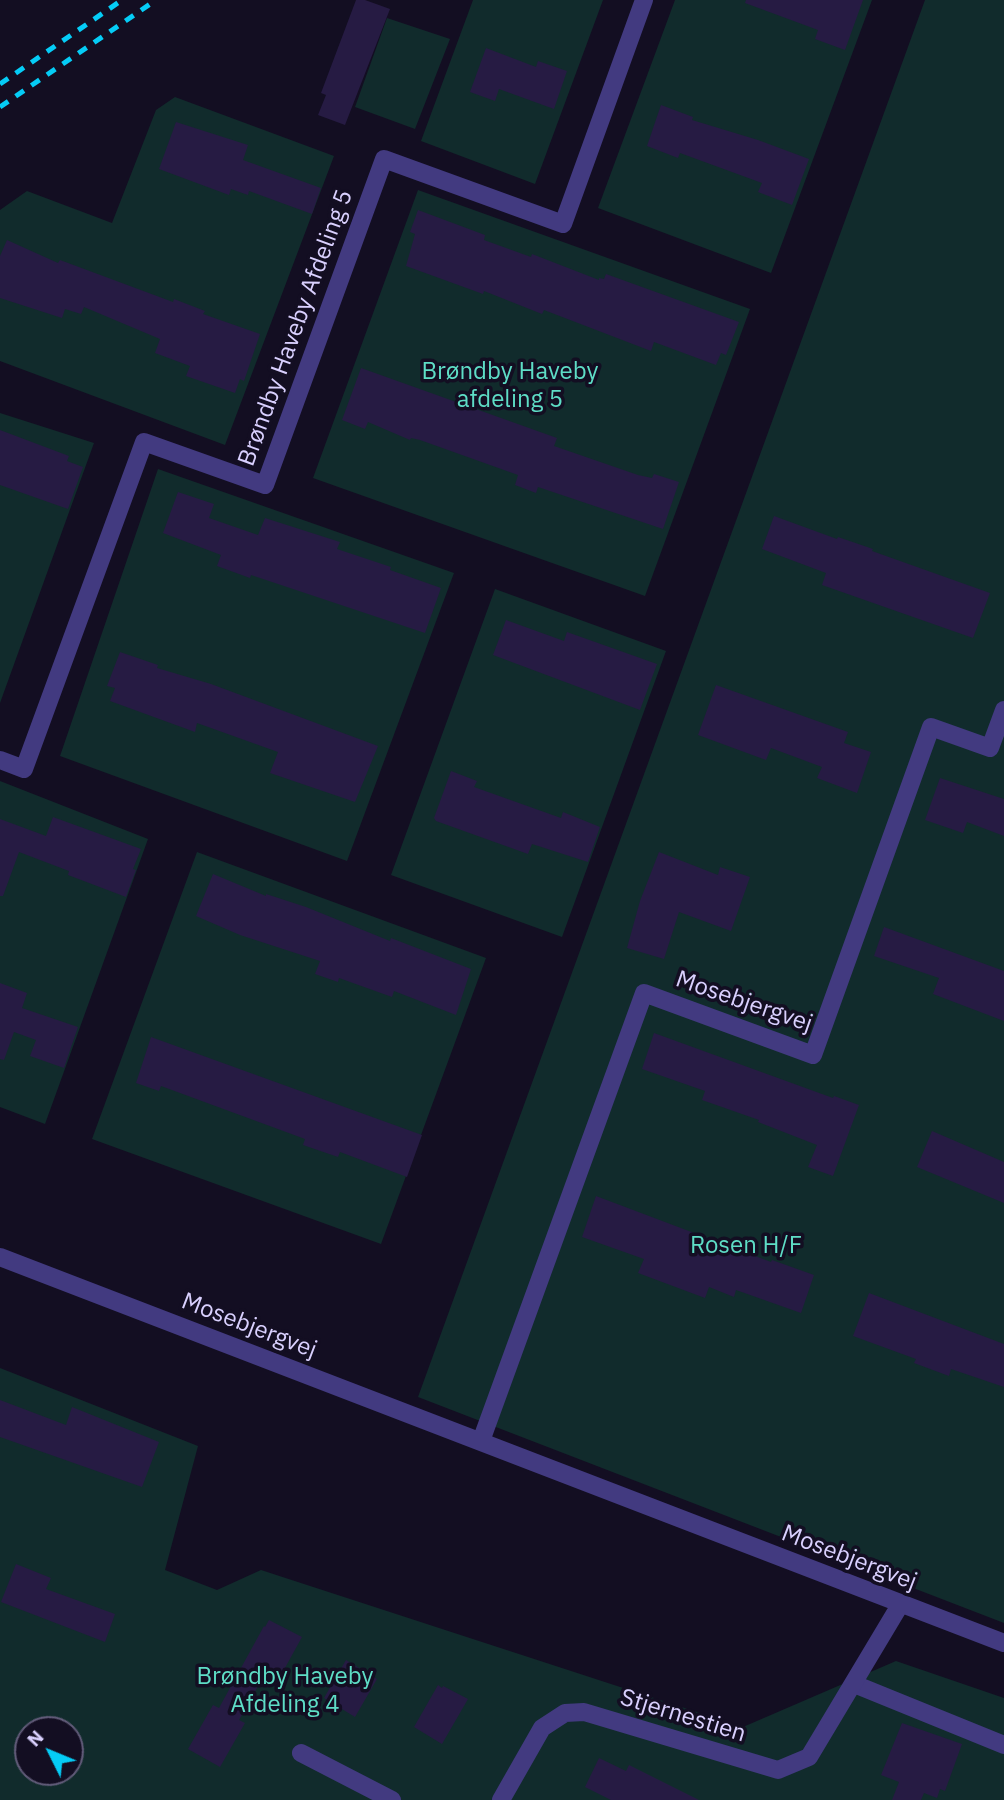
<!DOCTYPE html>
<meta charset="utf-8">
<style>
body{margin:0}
#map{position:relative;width:1004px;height:1800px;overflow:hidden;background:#130e22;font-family:"IBM Plex Sans",sans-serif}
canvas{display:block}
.north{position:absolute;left:14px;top:1716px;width:70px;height:70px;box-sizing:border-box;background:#130e22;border:2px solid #625c7a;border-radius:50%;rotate:313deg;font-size:19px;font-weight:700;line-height:28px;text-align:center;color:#d9d0fe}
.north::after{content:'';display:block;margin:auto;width:24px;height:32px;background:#05ccf6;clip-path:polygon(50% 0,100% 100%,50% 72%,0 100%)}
</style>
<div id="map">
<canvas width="1004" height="1800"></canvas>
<div class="north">N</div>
</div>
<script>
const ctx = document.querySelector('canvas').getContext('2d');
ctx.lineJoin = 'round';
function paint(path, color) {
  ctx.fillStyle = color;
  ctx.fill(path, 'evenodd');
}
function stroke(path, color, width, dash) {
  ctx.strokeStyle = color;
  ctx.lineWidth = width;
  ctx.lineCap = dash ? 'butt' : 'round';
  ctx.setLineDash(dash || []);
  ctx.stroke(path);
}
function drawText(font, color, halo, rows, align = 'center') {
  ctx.font = font + ' "IBM Plex Sans",sans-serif';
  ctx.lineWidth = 7;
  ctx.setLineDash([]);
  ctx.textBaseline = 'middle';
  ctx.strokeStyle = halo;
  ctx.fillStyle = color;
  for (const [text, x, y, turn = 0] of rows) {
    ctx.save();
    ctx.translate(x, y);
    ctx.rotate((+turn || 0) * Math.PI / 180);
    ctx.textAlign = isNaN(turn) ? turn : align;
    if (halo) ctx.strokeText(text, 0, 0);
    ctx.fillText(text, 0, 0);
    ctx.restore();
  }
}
paint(new Path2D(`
 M473 0H603L535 184 421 141Z
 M675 0H872L771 273 598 208Z
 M925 0H1004V1623L418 1397Z
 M387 18 450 39 415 129 355 107Z
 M175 97 334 156 225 445 0 361V210L27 191 112 223 156 110Z
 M418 190 750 309 645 596 313 478Z
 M0 413 94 443 0 703Z
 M158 469 454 573 347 861 60 756Z
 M495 589 666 651 562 937 391 875Z
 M0 781 148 839 45 1124 0 1107Z
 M197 852 486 958 381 1244 92 1139Z
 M0 1368 198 1446 165 1570 217 1590 261 1570 743 1727 896 1661 1004 1698V1800H0ZM28 1730H70V1772H28Z`), '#112b2c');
paint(new Path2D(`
 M356 0H365L390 9 345 125 318 115 326 95 321 93Z
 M746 0H863L845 50 815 39 818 30 745 3Z
 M486 48 536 67 538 61 567 71 554 109 499 89 495 101 470 92Z
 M661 105 693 117 692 120 758 140 809 159 792 205 758 192 762 183 680 153 678 158 647 146Z
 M176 122 248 145 243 160 321 188 312 214 249 191 248 195 231 189 229 195 159 169Z
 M418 210 485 235 484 240 531 257 532 254 599 280V278L604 279 606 274 739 322 726 355 721 353 716 365 654 342 651 351 544 310 542 314 484 291 483 294 406 266 415 234 410 232Z
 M7 240 58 263 60 260 173 302 174 299 205 311 203 314 260 334 244 381 240 379 235 393 186 376 190 366 155 353 160 339 84 307 81 314 65 309 62 318 0 298V256Z
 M361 368 557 438 554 446 638 475 652 478 654 474 679 482 663 529 538 487 536 493 515 485 518 475 420 440 411 438 410 440 368 422 365 429 342 420Z
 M0 430 69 456 67 461 83 467 68 509 0 485Z
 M178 492 214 504 209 518 258 535 265 518 340 542 337 549 391 567 390 570 441 588 425 633 251 575 250 578 217 566 221 555 163 533Z
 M774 516 837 539 838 537 873 549 872 551 990 593 973 638 822 585 826 573 762 549Z
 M506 620 564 641 567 632 657 664 640 710 493 655Z
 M120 652 158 665 157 668 211 684 378 746 355 802 270 773 278 752 197 723 195 732 110 701 115 688 107 686Z
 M716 685 848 732 844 743 871 752 857 793 817 778 822 767 771 748 766 760 698 735Z
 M451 771 477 781 474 787 561 818 563 812 600 827 588 862 532 844 528 854 436 821 434 818Z
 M940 778 1004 799V836L967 822 963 833 925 820Z
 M53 817 141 849 133 869 136 870 126 897 68 875 69 871 19 852 3 896H0V819L46 836Z
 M659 852 718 875 720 867 750 877 731 931 679 912 664 959 627 948 640 901Z
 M213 874 266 896V894L306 907 390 941 391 938 471 969 456 1015 394 991 392 997 339 978 338 982 315 974 320 961 240 935 196 916Z
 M884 927 1004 971V1021L933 994 939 978 874 956Z
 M0 983 27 993 22 1008 78 1027 64 1068 30 1056 36 1040 14 1032 4 1060 0 1059Z
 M654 1033 833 1098 834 1096 859 1105 833 1176 808 1167 817 1145 758 1122 759 1120 702 1100 705 1091 642 1069Z
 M151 1037 422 1135 407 1177 340 1152 338 1157 303 1145 305 1139 161 1086 159 1091 136 1083Z
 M932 1131 1004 1162V1203L917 1167Z
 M596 1196 771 1262 772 1260 814 1275 801 1313 736 1290 734 1297 709 1287 705 1298 638 1273 644 1259 582 1237Z
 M869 1293 1004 1344V1387L951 1369 949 1376 914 1363 916 1359 853 1336Z
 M0 1400 66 1425 72 1407 159 1442 142 1487 0 1437Z
 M16 1564 51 1578 46 1589 115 1614 105 1642 1 1602Z
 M269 1620 302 1637 275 1686 262 1679 239 1720 245 1723 220 1767 188 1749 213 1705 219 1708 264 1626 265 1627Z
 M346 1660 377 1679 355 1717 324 1698Z
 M438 1685 442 1688 443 1686 468 1699 442 1744 414 1727Z
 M902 1723 962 1744 945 1791 940 1789 937 1798 924 1793 921 1800H892L899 1782 881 1775Z
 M599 1758 626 1771 629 1765 699 1800H611L585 1787Z`), '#261b43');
stroke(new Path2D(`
 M854 1684 1004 1745`), '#423a80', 18);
stroke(new Path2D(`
 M0 760 24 769 144 442 265 485 384 159 563 224 644 0
 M0 1257 1004 1643
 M481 1441 644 993 813 1055 931 727 990 748 1004 710
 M301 1753 392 1800
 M501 1800 542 1728 565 1713 584 1712 778 1770 809 1757 900 1605`), '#423a80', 18);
stroke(new Path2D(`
 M0 84 122 0
 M0 107 156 0`), '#05ccf6', 5, [10, 9]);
drawText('24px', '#d9d0fe', '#130e22', [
 ["Brøndby Haveby Afdeling 5",296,328,-70],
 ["Mosebjergvej",744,1002,19],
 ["Mosebjergvej",249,1326,21],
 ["Mosebjergvej",849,1558,21],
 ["Stjernestien",683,1716,17]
]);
drawText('24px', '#5eddc6', '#130e22', [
 ["Brøndby Haveby",510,372],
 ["afdeling 5",510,400],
 ["Rosen H/F",746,1246],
 ["Brøndby Haveby",285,1677],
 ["Afdeling 4",285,1705]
]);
</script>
